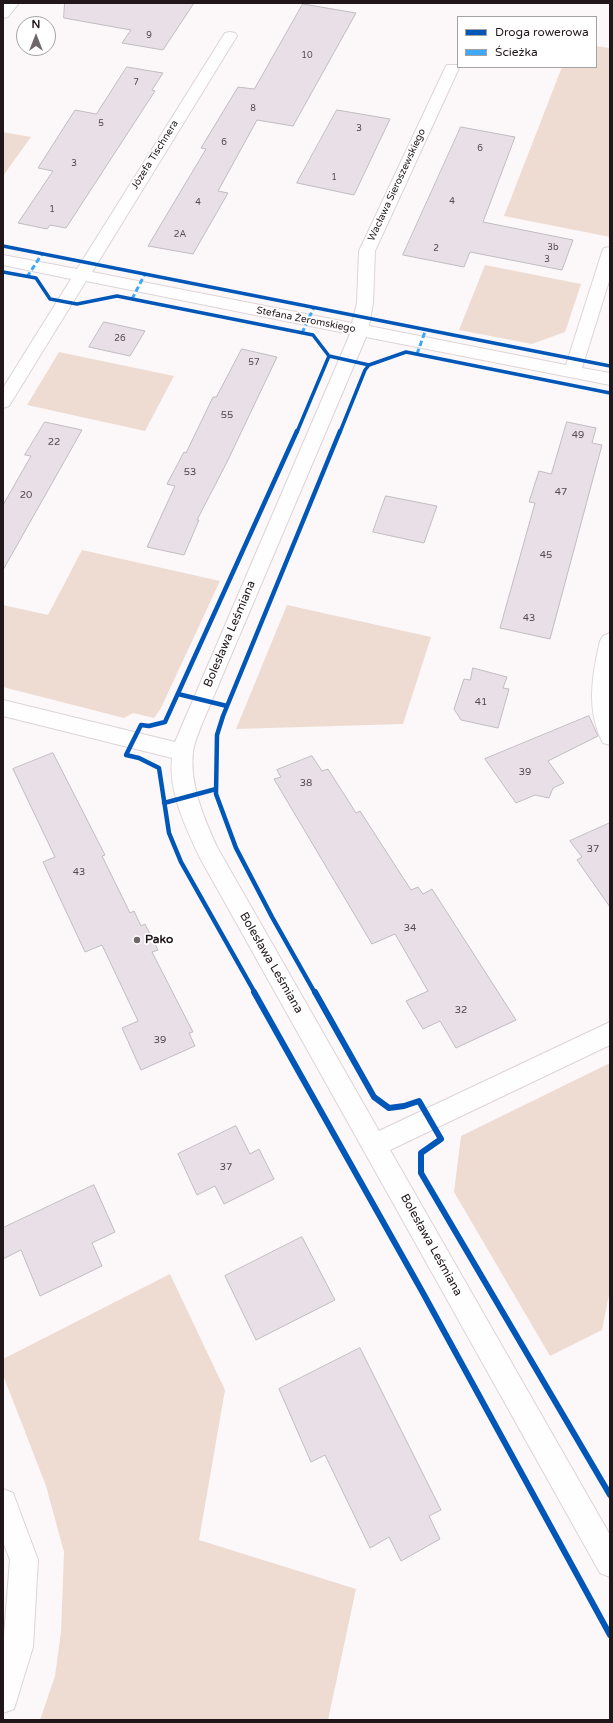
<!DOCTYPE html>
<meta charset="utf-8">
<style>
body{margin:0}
#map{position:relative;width:613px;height:1723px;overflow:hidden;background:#fcf8fa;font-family:"Varela Round",sans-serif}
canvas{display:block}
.frame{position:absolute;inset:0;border:4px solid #21171a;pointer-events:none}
.legend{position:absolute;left:457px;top:16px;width:140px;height:52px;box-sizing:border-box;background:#fff;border:1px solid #a6a2a3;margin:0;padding:5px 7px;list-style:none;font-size:12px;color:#21171a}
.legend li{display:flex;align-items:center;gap:8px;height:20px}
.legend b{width:20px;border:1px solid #a6a2a3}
.north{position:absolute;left:16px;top:16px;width:40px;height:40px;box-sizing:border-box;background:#fff;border:1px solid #a6a2a3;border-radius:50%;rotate:0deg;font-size:11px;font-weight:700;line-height:16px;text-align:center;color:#21171a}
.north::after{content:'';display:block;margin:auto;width:14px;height:18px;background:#6e6668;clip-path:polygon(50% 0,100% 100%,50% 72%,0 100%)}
</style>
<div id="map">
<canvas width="613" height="1723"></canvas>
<div class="frame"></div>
<ul class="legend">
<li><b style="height:5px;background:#0057b8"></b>Droga rowerowa</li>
<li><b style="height:5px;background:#3fa9f5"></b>Ścieżka</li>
</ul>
<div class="north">N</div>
</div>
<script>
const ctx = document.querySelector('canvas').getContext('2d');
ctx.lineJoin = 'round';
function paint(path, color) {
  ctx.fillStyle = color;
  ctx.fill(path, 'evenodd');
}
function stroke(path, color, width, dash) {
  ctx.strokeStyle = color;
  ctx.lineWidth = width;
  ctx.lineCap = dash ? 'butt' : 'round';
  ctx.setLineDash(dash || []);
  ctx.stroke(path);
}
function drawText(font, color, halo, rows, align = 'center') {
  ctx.font = font + ' "Varela Round",sans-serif';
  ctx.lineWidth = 3.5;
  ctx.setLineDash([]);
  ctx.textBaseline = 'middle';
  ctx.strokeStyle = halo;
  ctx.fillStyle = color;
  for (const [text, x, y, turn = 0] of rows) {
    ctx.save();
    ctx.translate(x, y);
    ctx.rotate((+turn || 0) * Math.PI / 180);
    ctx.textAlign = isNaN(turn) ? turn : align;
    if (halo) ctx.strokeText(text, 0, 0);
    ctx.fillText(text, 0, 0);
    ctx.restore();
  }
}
paint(new Path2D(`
 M596 46 610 48V237L504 216 562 67H596Z
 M3 132 31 137 3 176Z
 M485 265 581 284 565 332 532 344 459 330Z
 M59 352 174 376 145 431 27 405Z
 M82 550 220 581 160 710 154 718 133 713 124 718 3 687V605L48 615Z
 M287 605 431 637 403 724 236 729Z
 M610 1063V1290L602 1330 550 1356 454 1192 461 1136Z
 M170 1274 225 1390 199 1540 356 1589 328 1720H40L55 1676 61 1632 64 1552 46 1486 3 1375V1359Z`), '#eedcd2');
const building = new Path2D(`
 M65 3H194L163 50 122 43 131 30 64 18Z
 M303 4 356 13 293 126 257 120 218 191 228 193 193 254 148 246 206 149 201 148 238 87 254 89Z
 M127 67 163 73 152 90 155 91 66 228 50 225 47 229 18 223 53 171 38 168 75 110 96 114Z
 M337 110 390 119 354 195 297 183Z
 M461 127 515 137 483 222 573 240 562 270 470 252 464 267 403 255Z
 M104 322 145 331 130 356 89 347Z
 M242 349 277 357 227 462 197 520H199L184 555 147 547 175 486 167 484 184 452 186 453 213 397H216Z
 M45 422 82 430 3 570V505L31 456 25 455Z
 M567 422 596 428 592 443 602 445 550 639 500 628 535 503 529 502 539 471 551 474Z
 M386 496 437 506 424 543 373 532Z
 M473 668 507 677 503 688 509 689 498 728 461 720 454 709 464 679 470 680Z
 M589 716 598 736 548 761 564 783 553 788 549 798 535 795 516 803 485 759Z
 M53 753 105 855 102 856 130 913 134 911 141 926 145 924 158 950 152 952 193 1032 189 1033 195 1046 141 1070 122 1028 138 1021 102 945 85 952 43 862 55 857 13 769Z
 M312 756 322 771 328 769 356 813 360 811 411 890 418 887 423 894 432 889 516 1020 456 1048 440 1021 423 1029 406 1001 428 991 395 934 372 944 274 779 281 777 277 770Z
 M610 823V907L577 860 582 857 570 841Z
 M236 1126 250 1154 259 1149 274 1179 224 1204 215 1186 197 1195 178 1154Z
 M94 1185 115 1232 92 1243 102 1266 40 1296 21 1250 3 1259V1228Z
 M302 1237 335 1300 256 1340 225 1276Z
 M360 1348 441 1510 429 1516 440 1539 401 1561 389 1537 370 1548 325 1455 311 1462 279 1389Z`);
paint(building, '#e8dfe7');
stroke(building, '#c1bcc0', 1);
const minor = new Path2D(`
 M5 3H19L8 17 3 18V5Z
 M230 32 235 33 237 36 92 272 352 323 357 303 359 251 445 68 447 65H457L459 68 375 251 373 303 369 326 566 365 602 252 604 248 610 247V278L582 368 610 373V385L366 337 204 719C200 729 195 740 193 751 189 784 204 818 217 847L379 1131 610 1022V1045L390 1150 610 1535V1577L600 1573 200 858C186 828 168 791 172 758L3 716V700L175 742 350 334 86 281 9 406 3 408V388L71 279 3 265V255L77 269 223 36 225 33Z
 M610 633V745L603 743C586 711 592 675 600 641L603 636Z
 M3 1489 13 1493 38 1560 33 1647 14 1709 3 1713V1648L10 1560 3 1542Z`);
stroke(minor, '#dcd4d7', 2);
paint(minor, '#fffefe');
stroke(new Path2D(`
 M27 277 42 254
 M132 299 145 274
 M302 333 314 307
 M417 354 426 329`), '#3fa9f5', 3, [5.5, 3]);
stroke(new Path2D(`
 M3 246 610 366
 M3 272 36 278 50 299 77 304 117 296 313 335 329 356 369 365 406 352 610 393
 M297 432 329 356
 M340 432 365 370 369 365`), '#0057b8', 3.5);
stroke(new Path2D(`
 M178 694 227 706
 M164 803 216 789
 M255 993 181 862 169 833 159 768 139 758 126 755 141 725 149 726 165 722 297 431
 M315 993 272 917 236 848 216 794 217 735 223 716 340 431`), '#0057b8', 4.5);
stroke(new Path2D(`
 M254 992 423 1293 610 1635
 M315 992 374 1097 389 1108 404 1106 419 1101 441 1139 421 1153V1173L610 1495`), '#0057b8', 6);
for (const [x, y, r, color] of [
 [137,940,4,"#6e6668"]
]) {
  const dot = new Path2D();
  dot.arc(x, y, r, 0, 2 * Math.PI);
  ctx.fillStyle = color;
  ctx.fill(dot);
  stroke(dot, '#fff', 1.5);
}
drawText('9px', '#544a4e', null, [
 ["9",149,36],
 ["10",307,56],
 ["7",136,83],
 ["8",253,109],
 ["5",101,124],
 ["3",359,129],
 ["6",224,143],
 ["6",480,149],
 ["3",74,164],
 ["1",334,178],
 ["4",452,202],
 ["4",198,203],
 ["1",52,210],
 ["2A",180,235],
 ["3b",553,248],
 ["2",436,249],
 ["3",547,260],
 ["26",120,339],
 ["57",254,363]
]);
drawText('10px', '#21171a', '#fff', [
 ["Józefa Tischnera",155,155,-58],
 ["Wacława Sieroszewskiego",397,185,-65],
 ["Stefana Żeromskiego",306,320,11]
]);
drawText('10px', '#544a4e', null, [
 ["55",227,415],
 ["49",578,435],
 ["22",54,442],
 ["53",190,472],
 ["47",561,492],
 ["20",26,495],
 ["45",546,555],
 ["43",529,618],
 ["41",481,702],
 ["39",525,772],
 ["38",306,783],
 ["37",593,849],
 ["43",79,872],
 ["34",410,928],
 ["32",461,1010],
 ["39",160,1040],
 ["37",226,1167]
]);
drawText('12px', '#21171a', '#fff', [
 ["Bolesława Leśmiana",230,634,-67],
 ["Bolesława Leśmiana",271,963,60],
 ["Bolesława Leśmiana",431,1245,61]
]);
drawText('bold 12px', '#21171a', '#fff', [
 ["Pako",145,940]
], 'left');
</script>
